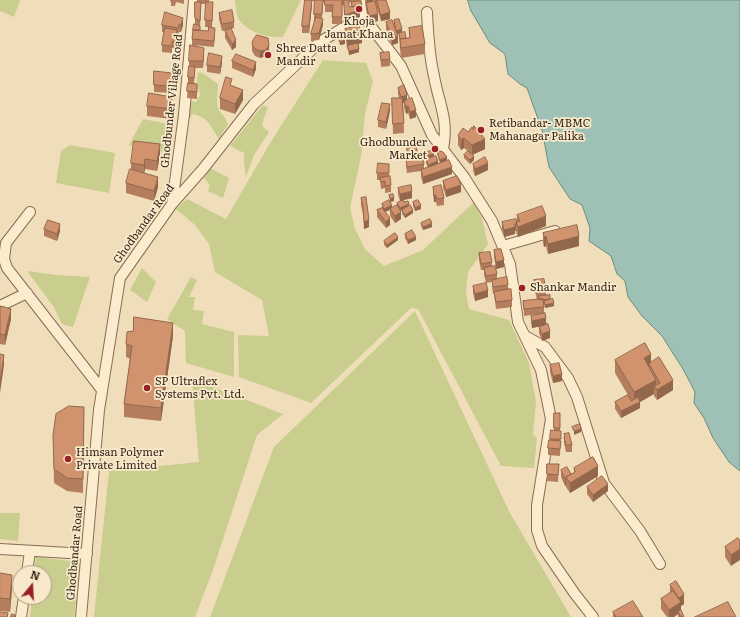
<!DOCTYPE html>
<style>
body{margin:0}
#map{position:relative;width:740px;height:617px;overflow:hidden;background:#f0deba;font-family:Literata,serif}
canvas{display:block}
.north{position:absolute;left:12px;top:565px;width:40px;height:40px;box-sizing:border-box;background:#f7e9ca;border:1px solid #aa9b84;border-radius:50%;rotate:18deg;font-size:11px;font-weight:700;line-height:16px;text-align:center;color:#36261a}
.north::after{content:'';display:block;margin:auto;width:14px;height:18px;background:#9b2026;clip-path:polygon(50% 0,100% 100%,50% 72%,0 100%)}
</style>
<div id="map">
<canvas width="740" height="617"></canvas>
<div class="north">N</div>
</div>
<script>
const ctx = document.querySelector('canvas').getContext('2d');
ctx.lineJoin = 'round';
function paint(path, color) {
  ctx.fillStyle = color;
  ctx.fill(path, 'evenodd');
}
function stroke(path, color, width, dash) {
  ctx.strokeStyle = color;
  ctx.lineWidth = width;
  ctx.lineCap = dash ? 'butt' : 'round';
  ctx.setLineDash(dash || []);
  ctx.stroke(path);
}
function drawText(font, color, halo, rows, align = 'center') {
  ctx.font = font + ' Literata,serif';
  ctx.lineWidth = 3.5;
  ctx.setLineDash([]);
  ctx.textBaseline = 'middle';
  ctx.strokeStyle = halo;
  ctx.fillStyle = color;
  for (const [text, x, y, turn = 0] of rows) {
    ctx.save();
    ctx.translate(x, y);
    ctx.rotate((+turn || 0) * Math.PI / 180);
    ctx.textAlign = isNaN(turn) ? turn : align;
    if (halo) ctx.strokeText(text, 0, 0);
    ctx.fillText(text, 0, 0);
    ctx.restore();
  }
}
paint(new Path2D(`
 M0 0H20L14 17 0 11Z
 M235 0H301L283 37C269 38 249 33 240 21 236 17 236 6 235 0Z
 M323 60 366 63 373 81 365 114 361 156 350 208 355 229 365 249 384 266 423 250 474 202 482 219 488 244 468 272 466 292 469 309 509 320 529 363 536 402 533 434 537 438 534 468 501 466 418 309 411 308 311 403 239 377 238 335 269 336 262 300 215 272 209 244 195 225 176 209 187 199 226 219 270 143Z
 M198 72 204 74 218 84C218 92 215 103 219 110 222 115 226 118 228 124L219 139C210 126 209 118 193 114L187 121 190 101 196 102 200 95 199 89 196 87Z
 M263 105 268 107 262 124 264 128 269 132 254 155 246 177 244 163V153L230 146Z
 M143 119 169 124 166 152 141 149 129 145Z
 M70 145 115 153 109 193 56 183 61 151Z
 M210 168 229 178 223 198 208 191 210 185 204 178Z
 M142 268 156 282 147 302 130 290Z
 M27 271 56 275 90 277 73 327 62 324 53 306Z
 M191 277 197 280 189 297H195L193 310 204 311 202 324 234 332V377L186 363 185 331 167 319Z
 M415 311 510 513 571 617H210L274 447Z
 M192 379 283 414 257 435 213 570 195 617H94L109 471 199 462Z
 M0 513H20L18 541 0 539Z
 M36 557 80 562 74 617H30L32 597H44V573H34Z`), '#c9ce8e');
const water = new Path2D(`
 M468 0H740V471L729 462 713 438 704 418 694 403 695 392 683 369 662 336 642 316 628 297 625 281 617 274 611 256 589 241 590 228 582 205 570 199 549 167 542 130 527 88 520 84 508 74 505 54 490 43 471 11Z`);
paint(water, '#9fc1b5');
stroke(water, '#668e83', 1);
const minor = new Path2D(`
 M427 12C428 34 429 55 434 76 439 105 449 119 443 149
 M363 16 401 66 432 135 464 177 492 221 510 264 518 322 541 370 551 419 537 505V530L542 546 575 594 593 617
 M363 16V0
 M172 204 184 115 194 0
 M30 212 6 243 4 259 7 268 102 390
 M503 246 555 231
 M0 306 27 293
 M525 336 545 347 568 378 577 397 604 483 640 531 660 564
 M0 549 87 554
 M27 573 30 551
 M21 617 24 597
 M81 617 99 410 120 278 172 204 203 169 254 104 320 42 363 16`);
stroke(minor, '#886d54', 12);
stroke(minor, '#fbecce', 10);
paint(new Path2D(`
 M170 0H184V4L176 2 175 6H171V2L170 1Z
 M197 0H209V2L213 9 212 27H205L206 4H201L200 30 215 35 214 47 192 45V39L195 24V18Z
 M305 0H344V5H342V24H332V12H325V3L323 2 322 18 323 25 319 40 311 41V34L315 21H314V14L315 1H312L309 33H302V26Z
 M344 0H361L362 11H360V17L345 22ZM349 2H351V7H349Z
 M365 0H373V1H375L374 0H386L390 19 381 21 376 4 378 21 369 23 366 10Z
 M219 13 234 22V28L231 29 236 47 232 50 225 38V31L227 30 222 31 219 19Z
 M394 20 402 33H399L406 38H409V28L425 44V54L401 58 400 49 399 33 397 34 398 43 392 45 386 29V22L395 29Z
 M162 25H183L181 32H179L178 35 177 34 175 49 172 48V53L162 52V45L164 32H162Z
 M345 29 362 43 358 44 359 52 349 55 345 36Z
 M338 35 345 44 340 45 338 38Z
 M252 44 269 52 266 56 260 58 255 56 252 51Z
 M380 53 390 59V66L381 67Z
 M204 54 203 68H195L194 84 197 91V99L187 98 188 84V77L189 66V61Z
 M232 61 256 69 253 77 232 68Z
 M222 63 220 74 207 72V65Z
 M172 80 171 93 154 92V85Z
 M232 86 243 100 235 114 220 109V98Z
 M398 88 407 100 416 117 410 119 408 113 406 114 404 108V103H403L404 133 393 134 392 98H399L398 94Z
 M147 106 172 107 171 119 147 116Z
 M390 111 386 129 378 127V120Z
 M458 135 485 149 472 155 474 160 470 164 464 158V155L468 151 464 148 461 150 458 145Z
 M407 146 418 156V158L424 164V169L428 168 426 163V159L429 158 425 159 424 153 434 157 438 164 440 163 437 153V150L447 160 442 163 452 174 423 184 421 177V171L407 173 406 166V159H408Z
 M160 155 157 171 145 169 144 173 158 187 154 201 126 193V183L131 169V163Z
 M389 164V176L391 185V192L385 193V188L381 189 380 180H377V173Z
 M473 164 488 170 475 176 473 171Z
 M443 181 461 192 446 197 443 188Z
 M433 187 444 198V205L437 206 436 202H434L433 194Z
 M398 188 412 198 403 200 409 206 413 213 405 218 402 214V210L401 211V219L395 223 390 216V210L385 212 390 225 386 228 377 217V210L382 208V204L390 201 389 195 394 201 390 202 392 208 397 206V203L403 200 400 201 398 195Z
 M361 198 369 227 364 229 363 214 361 205Z
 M413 202 421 209 415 211 413 206Z
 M517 215 546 226 518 237 516 232V230L515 231V234L504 237 502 229V222H517Z
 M421 223 432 227 423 230 421 226Z
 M44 229 60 231 57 241 44 236Z
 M543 233 579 246 548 254 546 246 544 247 543 243Z
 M405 234 416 240 408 244 405 238Z
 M398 240 387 248 384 245V241Z
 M494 250 504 267 496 269 494 257Z
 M479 253 492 262V267L497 274V279L508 285V290L512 300V307L496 309 494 294H493L492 286V282L486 283 484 275V270H481L479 260Z
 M534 280 546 291V295H550V300L554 306 545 308 544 303V313L550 338 542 341 539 333V327L541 326 532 328 531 323V316L538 314 524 316 523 301 537 300 534 287Z
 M473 286 488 297 475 301 473 293Z
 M0 311 11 319 5 345 0 344Z
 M173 336 161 421 124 417V404L130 359 126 357V344Z
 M615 360 651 362 673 390 657 400 654 396V394L640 402V408L621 418 615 409V402L628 395 615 373Z
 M550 365 562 381 553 383 550 372Z
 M84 407 83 493 67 491 54 483 53 435Z
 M554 413H560V431H561L560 456 548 455V448L550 440 551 430H554Z
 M564 434 572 445V452H566L564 443Z
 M547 464H559L558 482 547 481Z
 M574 468 598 476 570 493 566 487V485L565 486 561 477V470L571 474 574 473Z
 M587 487 608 491 593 502 587 494Z
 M738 538 731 566 725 557V547Z
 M0 573 12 589 10 612 0 611Z
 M670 585 684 604 681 606V610L684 617H678V614L674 617H667L661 609V599L670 593Z
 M613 612 643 617H613Z`), '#b47e5e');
paint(new Path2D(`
 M312 0V5L309 33V26Z
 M367 0H373V4L367 6Z
 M360 10V17L345 22V15Z
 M390 12V19L381 21V15Z
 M378 14V21L369 23V16Z
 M183 18V25L181 32V25Z
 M323 19V25L319 40V33Z
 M402 29V33L396 34V31Z
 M177 30V36L175 49V42Z
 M362 36V43L347 46V39Z
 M398 36V43L392 45V38Z
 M236 40V47L232 50V44Z
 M345 40V44L340 45V42Z
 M269 45V52L266 56 260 58V51Z
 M204 48V54L203 68V61Z
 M359 49V52L349 55V51Z
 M222 56V63L220 74V67Z
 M256 62V69L253 77V70Z
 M172 73V80L171 93V86Z
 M243 90V100L235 114V104Z
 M407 95V102L404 101V103L401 104V97Z
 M172 97V107L171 119V109Z
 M390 104V111L386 129V122Z
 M408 106V113L406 114V107Z
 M416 110V117L410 119V112Z
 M464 138V148L461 150V140Z
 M485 139V149L472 155V145Z
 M160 144V155L157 171V161Z
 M434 154V157L425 159V156Z
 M474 156V160L470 164V160Z
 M447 157V160L440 164V160Z
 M145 159V169L144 175V165Z
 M438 161V165L428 168V165Z
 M488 163V170L475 176V169Z
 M452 167V174L423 184V177Z
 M158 177V187L154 201V191Z
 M461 185V192L446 197V190Z
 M412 191V198L400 201V194Z
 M436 195V202H434V196Z
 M394 197V201L390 202V199Z
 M409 204V207L400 211V208Z
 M392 205V209L384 212V209Z
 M421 205V209L415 211V208Z
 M413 210V213L405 218V215Z
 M401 212V219L395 223V216Z
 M546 216V226L518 237V227Z
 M390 218V225L386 228V222Z
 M369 220V227L364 229V222Z
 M432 223V227L423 230V227Z
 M60 224V231L57 241V234Z
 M515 224H516V230L515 231V234L504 237V230Z
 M546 236V246L544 247V237Z
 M579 236V246L548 254V244Z
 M398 237V240L387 248V245Z
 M416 237V240L408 244V240Z
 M504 260V267L496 269V262Z
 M488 290V297L475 301V294Z
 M554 303V306L545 308V305Z
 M11 309V319L5 345V335Z
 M546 318V325L532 328V321Z
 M173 323V336L161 421V408Z
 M550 331V338L542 341V334Z
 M651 354V368L649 364V369L644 358Z
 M4 355V365L0 393V383Z
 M562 374V381L553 383V376Z
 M656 380V389L654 386V394L640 402V408L621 418V411L634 405V392Z
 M673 380V390L657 400V390Z
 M581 429V432L574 435V431Z
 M598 466V476L570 493V483Z
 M566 478V485L565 486V479Z
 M608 484V491L593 502V495Z
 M740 549V560L731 566V555Z
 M12 575V589L10 612V599Z
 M684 594V604L681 606V612L678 611V614L674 617H669V610L679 603V598Z`), '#92674c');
const building = new Path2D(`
 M305 0H312L309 26H302Z
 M315 0H323L322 14H314Z
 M325 0H342V17H332L333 5H325Z
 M344 0H349V7L360 5V10L345 15Z
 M377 0H386L390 12 381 15Z
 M361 1 362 7H360V5L352 7 351 2Z
 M375 1 378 14 369 16 366 3Z
 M195 2H201L200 21 195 18Z
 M206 2H213L212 21 205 20Z
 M232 10 234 22 222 24 219 13Z
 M165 12 183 18 181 25H179L178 28 162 25Z
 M316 17 323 19 319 33 311 34Z
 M399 19 402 29 396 31 394 20Z
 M392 20 398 36 392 38 386 22Z
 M194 24 200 26V30H193Z
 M359 26 362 36 347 39 345 29Z
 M422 26 425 44 401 48 400 39 410 38 409 28Z
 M209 27 215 28 214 41 192 39 193 30 208 31Z
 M165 28 177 30 175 42 172 41V46L162 45Z
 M231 28 236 40 232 44 225 31Z
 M405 32 406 38 400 39 399 33Z
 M343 33 345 40 340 42 338 35Z
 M257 35 268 38 269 45 266 50 260 51 255 49 252 44 253 40Z
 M358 43 359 49 349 51 347 46Z
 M190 45 204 48 203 61H189Z
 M389 52 390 59 381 60 380 53Z
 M209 53 222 56 220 67 207 65Z
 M236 54 256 62 253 70 232 61Z
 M189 66 195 67 194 78 188 77Z
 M154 71 172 73 171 86 154 85Z
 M226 77 232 79 230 85 243 90 235 104 220 98Z
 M188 83 197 84V92L187 91Z
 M404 85 407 95 401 97 398 88Z
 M149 93 172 97 171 109 147 106Z
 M392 98H402L404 123 393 124Z
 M412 98 416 110 410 112 408 106 406 107 404 101Z
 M382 103 390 104 386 122 378 120Z
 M474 126 485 139 472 145 464 138 461 140 458 135 463 128 468 132 472 127 473 129Z
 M134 141 160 144 157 161 145 159 144 165 131 163Z
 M407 146H416L418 156 408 157Z
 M434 150V154L425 156 424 153Z
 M437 150 443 152 447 157 440 160Z
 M468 151 474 156 470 160 464 155Z
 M436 156 438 161 428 165 426 159Z
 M423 157 424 164 407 167 406 159Z
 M485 157 488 163 475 169 473 164Z
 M449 160 452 167 423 177 421 170Z
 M378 163 389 164V173H377Z
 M130 169 158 177 154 191 126 183Z
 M390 176 391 185 385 186V181L381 182 380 178Z
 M457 176 461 185 446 190 443 181Z
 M411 185 412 191 400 194 398 188Z
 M441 185 444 198 437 199 436 195 434 196 433 187Z
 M393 194 394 197 390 199 389 195Z
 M366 197 369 220 364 222 363 207 361 198Z
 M389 200 392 205 384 209 382 204Z
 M403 200 404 202 408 201 409 204 400 208 397 203Z
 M418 200 421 205 415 208 413 202Z
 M397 205 401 212 395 216 390 209Z
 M410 205 413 210 405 215 402 210Z
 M542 206 546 216 518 227 516 222 520 221 517 215Z
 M382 208 390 218 386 222 377 210Z
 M430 219 432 223 423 227 421 223Z
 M516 219 517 222H516V224H515V227L504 230 502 222Z
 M48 220 60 224 57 234 44 229Z
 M577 225 579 236 548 244 546 236 544 237 543 233Z
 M412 230 416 237 408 240 405 234Z
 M395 233 398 237 387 245 384 241Z
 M501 249 504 260 496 262 494 250Z
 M490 252 492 262 481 264 479 253Z
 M495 266 497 274 486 276 484 268Z
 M507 277 508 285 493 287 492 280Z
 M544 279 546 291 537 293 534 280Z
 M486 283 488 290 475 294 473 286Z
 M511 289 512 300 496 302 494 292Z
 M550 295V299L543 300V299L539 300V296Z
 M543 299 544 307 524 309 523 301Z
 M553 299 554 303 545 305 544 301Z
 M1 306 11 309 5 335 0 334V311Z
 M545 313 546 318 532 321 531 316Z
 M134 317 173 323 161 408 124 404 132 346 126 344 127 332 133 331Z
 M548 324 550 331 542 334 539 327Z
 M645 343 651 354 644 358 656 380 634 392 615 360Z
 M0 354 4 355 0 383Z
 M659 357 673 380 657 390 654 386 660 383 649 364Z
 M559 363 562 374 553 376 550 365Z
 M628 395 631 401 638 397 640 402 621 411 615 402Z
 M69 406 84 407 83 479 67 478 54 469 53 435 56 414Z
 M554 413H560V428H554Z
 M580 424 581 429 574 431 572 427Z
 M551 430 561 431V439H550Z
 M569 433 572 445H566L564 437 565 436 564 434Z
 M549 440 561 441 560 449 548 448Z
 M593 457 598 466 570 483 566 477 575 472 574 468Z
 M547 464H559L558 475 547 474Z
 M567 467 571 474 566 477V478L565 479 561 470Z
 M602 476 608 484 593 495 587 487Z
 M738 538 740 541V549L731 555 725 547Z
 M0 573 12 575 10 599 0 598Z
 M676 581 684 594 679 598 670 585Z
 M673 591 681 602 669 610 661 599Z
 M633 601 643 617H616L613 612Z
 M728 602 736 617H695Z
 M681 610 684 617H681L678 611Z
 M0 612 8 613 7 617H0Z
 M12 614 15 615V617H11Z`);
paint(building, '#d1936d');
stroke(building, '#92674c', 1);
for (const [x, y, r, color] of [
 [359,9,4,"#9b2026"],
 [268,55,4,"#9b2026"],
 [481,130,4,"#9b2026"],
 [435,149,4,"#9b2026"],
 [522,288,4,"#9b2026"],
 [147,388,4,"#9b2026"],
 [68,459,4,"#9b2026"]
]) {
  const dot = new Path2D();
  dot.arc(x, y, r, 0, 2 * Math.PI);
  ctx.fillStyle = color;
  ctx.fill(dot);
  stroke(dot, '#f7e9ca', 1.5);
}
drawText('11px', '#36261a', '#f7e9ca', [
 ["Khoja",359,22,"center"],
 ["Jamat Khana",359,35,"center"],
 ["Shree Datta",276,49],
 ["Mandir",276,62],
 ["Retibandar- MBMC",489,124],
 ["Mahanagar Palika",489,137],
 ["Ghodbunder",427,143,"right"],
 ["Market",427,156,"right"],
 ["Shankar Mandir",530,288],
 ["SP Ultraflex",155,382],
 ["Systems Pvt. Ltd.",155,395],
 ["Himsan Polymer",76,453],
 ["Private Limited",76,466]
], 'left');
drawText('11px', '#36261a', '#f7e9ca', [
 ["Ghodbunder Village Road",172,101,-84],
 ["Ghodbandar Road",144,224,-54],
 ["Ghodbandar Road",75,553,-85]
]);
</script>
